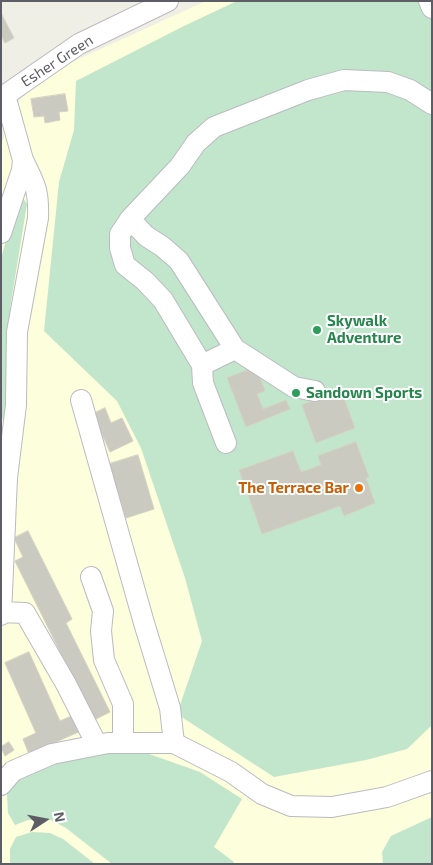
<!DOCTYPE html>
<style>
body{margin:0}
#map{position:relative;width:433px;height:865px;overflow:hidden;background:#efefe5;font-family:"Exo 2",sans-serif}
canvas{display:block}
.frame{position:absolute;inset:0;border:2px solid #5d5e65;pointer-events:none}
.north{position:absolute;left:20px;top:795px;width:50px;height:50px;-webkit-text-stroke:4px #fff;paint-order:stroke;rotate:79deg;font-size:14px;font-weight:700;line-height:20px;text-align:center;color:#5d5e65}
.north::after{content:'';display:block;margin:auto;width:18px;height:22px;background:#5d5e65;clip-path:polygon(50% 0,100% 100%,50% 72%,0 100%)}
</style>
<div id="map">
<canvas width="433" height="865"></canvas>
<div class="frame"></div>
<div class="north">N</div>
</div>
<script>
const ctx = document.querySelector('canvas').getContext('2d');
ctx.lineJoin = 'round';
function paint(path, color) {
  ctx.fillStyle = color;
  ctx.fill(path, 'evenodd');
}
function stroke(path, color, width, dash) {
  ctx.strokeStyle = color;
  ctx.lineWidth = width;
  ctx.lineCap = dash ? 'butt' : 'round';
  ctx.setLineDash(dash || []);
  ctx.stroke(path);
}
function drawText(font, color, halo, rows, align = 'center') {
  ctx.font = font + ' "Exo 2",sans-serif';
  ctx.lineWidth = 4;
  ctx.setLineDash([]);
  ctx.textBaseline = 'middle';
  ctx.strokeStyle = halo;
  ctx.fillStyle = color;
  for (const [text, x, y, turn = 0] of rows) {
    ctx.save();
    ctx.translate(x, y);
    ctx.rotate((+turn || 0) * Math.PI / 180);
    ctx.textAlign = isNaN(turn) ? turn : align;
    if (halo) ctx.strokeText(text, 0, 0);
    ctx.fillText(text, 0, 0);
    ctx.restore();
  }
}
paint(new Path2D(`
 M206 1H432V864H1V144L4 137 1 123 20 100 50 72Z`), '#fdfedc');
paint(new Path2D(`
 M237 1H432V725L407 749 366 760 274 777 177 714 202 641 185 578 141 448 117 401 44 331 59 182 74 130 76 81 184 26Z
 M22 196 27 204 11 302 6 358 9 418 3 421 1 412V259L17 198Z
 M83 754H149L200 772 242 799 214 847 234 862 232 864H112L66 828 49 819 28 820 15 825 8 813 7 794 21 776 55 761Z
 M432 817V864H383L382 852 391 836Z
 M32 832 50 833 63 839 95 864H10V849L16 837Z`), '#c2e6cb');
const building = new Path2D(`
 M1 13 14 38 5 43 1 36Z
 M65 94 68 111 59 112 60 120 45 123 44 116 34 117 31 99Z
 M256 367 265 391 257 394 263 409 286 400 290 409 246 427 227 378Z
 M341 390 355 428 316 443 302 405Z
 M105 408 111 423 122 418 133 441 110 452 93 414Z
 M356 442 369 477 366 478 375 503 344 516 340 506 262 534 239 470 293 451 301 472 321 465 318 456Z
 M138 455 154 509 126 518 109 464Z
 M28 531 72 619 66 623 110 712 94 720 15 561 23 557 14 538Z
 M29 652 60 721 76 714 83 730 29 754 23 739 36 733 5 663Z
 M9 742 14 750 5 756 1 747Z`);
paint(building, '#cacac1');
stroke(building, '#d4d3c3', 1);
const minor = new Path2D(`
 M429 1 432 8
 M1 98 79 44 168 1
 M130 219 146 236 163 247 179 261 235 349 202 365
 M1 233 22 170 23 160 5 95
 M235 349 294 387 315 391
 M81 400 144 623 170 708 174 743
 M226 443 203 383 202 365 163 300 145 281 125 265 120 248V234L130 219 180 166 196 143 214 127 308 90 344 80 388 82 410 90 432 104
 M7 478 16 405 17 332 38 218C39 190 35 184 23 160
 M91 577 103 611 101 631 104 660 123 704V743
 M1 612 25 613 66 684 97 745
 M1 615 7 478 5 466
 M1 785 13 771 52 754 108 743H174L231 772 262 794 291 806 332 807 387 797 432 781`);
stroke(minor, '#babbc1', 22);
stroke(minor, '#fff', 20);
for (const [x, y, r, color] of [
 [317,330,5,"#2e9e5b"],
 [296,393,5,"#2e9e5b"],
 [359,488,5,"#e8710a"]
]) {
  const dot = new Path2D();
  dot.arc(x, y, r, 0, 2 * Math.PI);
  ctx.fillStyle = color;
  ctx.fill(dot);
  stroke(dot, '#fff', 2);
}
drawText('15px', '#5d5e65', '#fff', [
 ["Esher Green",57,61,-33]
]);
drawText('bold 15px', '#27864d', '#fff', [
 ["Skywalk",327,321],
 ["Adventure",327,338],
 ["Sandown Sports",306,393]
], 'left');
drawText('bold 15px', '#c56008', '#fff', [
 ["The Terrace Bar",349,488]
], 'right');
</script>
